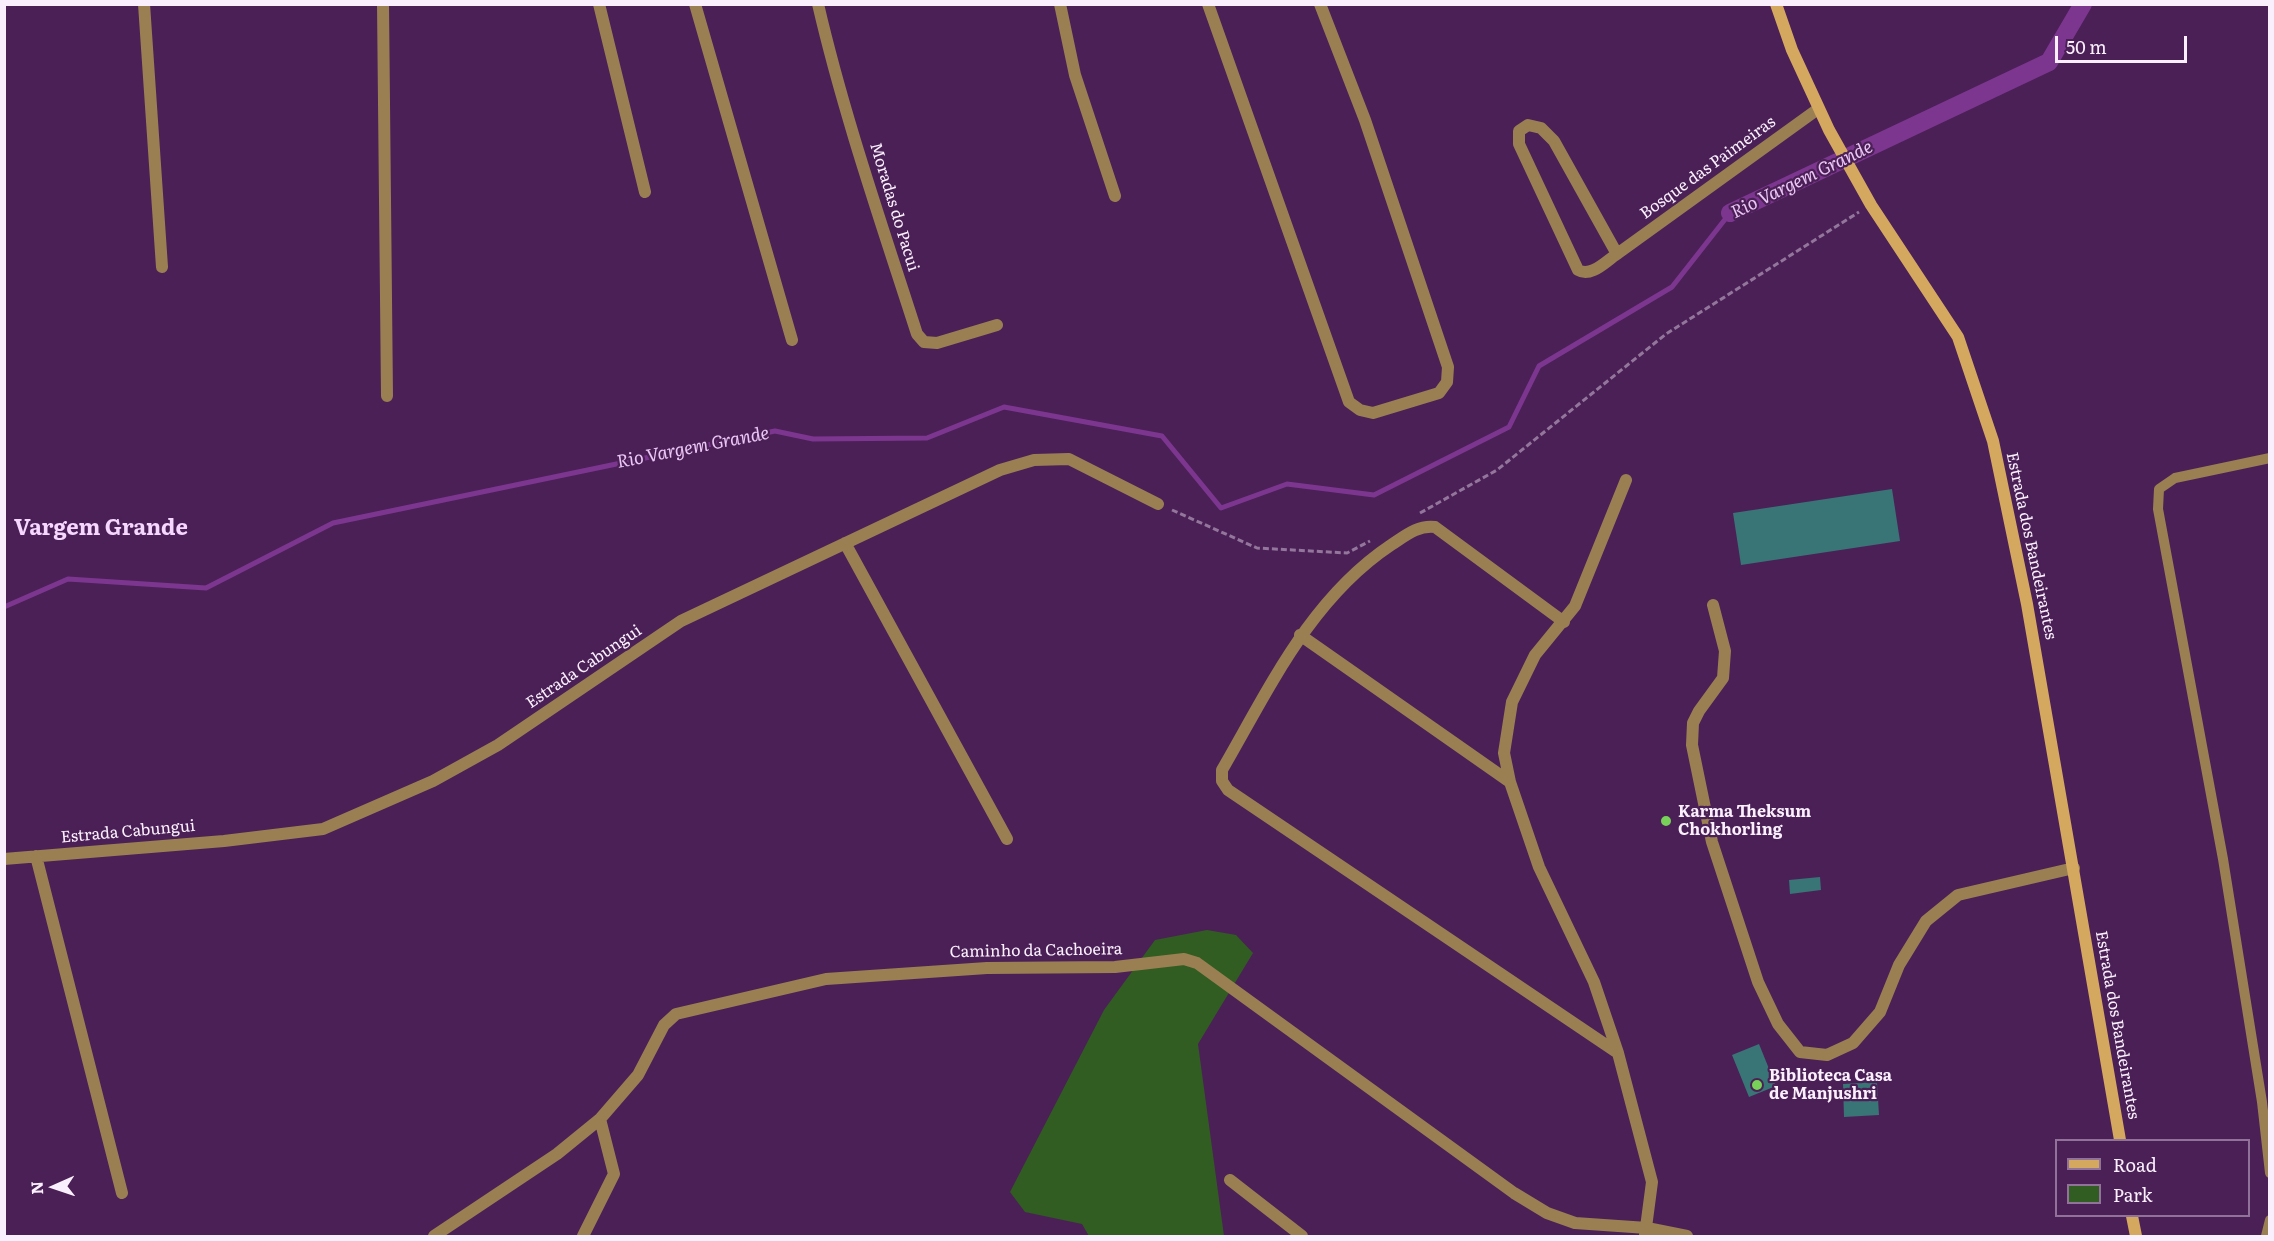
<!DOCTYPE html>
<style>
body{margin:0}
#map{position:relative;width:2274px;height:1241px;overflow:hidden;background:#4b2056;font-family:Literata,serif}
canvas{display:block}
.frame{position:absolute;inset:0;border:6px solid #faf0fd;pointer-events:none}
.legend{position:absolute;left:2055px;top:1139px;width:195px;height:78px;box-sizing:border-box;background:#4b2056;border:2px solid #917399;margin:0;padding:8px 10px;list-style:none;font-size:18px;color:#faf0fd}
.legend li{display:flex;align-items:center;gap:12px;height:30px}
.legend b{width:30px;border:2px solid #917399}
.north{position:absolute;left:24px;top:1157px;width:60px;height:60px;-webkit-text-stroke:4px #4b2056;paint-order:stroke;rotate:267deg;font-size:16px;font-weight:700;line-height:24px;text-align:center;color:#faf0fd}
.north::after{content:'';display:block;margin:auto;width:21px;height:27px;background:#faf0fd;clip-path:polygon(50% 0,100% 100%,50% 72%,0 100%)}
.scale{position:absolute;left:2055px;top:36px;width:132px;height:27px;box-sizing:border-box;border:3px solid #faf0fd;border-top:0;padding-left:8px;font-size:18px;line-height:21px;white-space:nowrap;color:#faf0fd;-webkit-text-stroke:4px #4b2056;paint-order:stroke}
</style>
<div id="map">
<canvas width="2274" height="1241"></canvas>
<div class="frame"></div>
<ul class="legend">
<li><b style="height:8px;background:#d4a85f"></b>Road</li>
<li><b style="height:16px;background:#315d22"></b>Park</li>
</ul>
<div class="north">N</div>
<div class="scale">50 m</div>
</div>
<script>
const ctx = document.querySelector('canvas').getContext('2d');
ctx.lineJoin = 'round';
function paint(path, color) {
  ctx.fillStyle = color;
  ctx.fill(path, 'evenodd');
}
function stroke(path, color, width, dash) {
  ctx.strokeStyle = color;
  ctx.lineWidth = width;
  ctx.lineCap = dash ? 'butt' : 'round';
  ctx.setLineDash(dash || []);
  ctx.stroke(path);
}
function drawText(font, color, halo, rows, align = 'center') {
  ctx.font = font + ' Literata,serif';
  ctx.lineWidth = 4.5;
  ctx.setLineDash([]);
  ctx.textBaseline = 'middle';
  ctx.strokeStyle = halo;
  ctx.fillStyle = color;
  for (const [text, x, y, turn = 0] of rows) {
    ctx.save();
    ctx.translate(x, y);
    ctx.rotate((+turn || 0) * Math.PI / 180);
    ctx.textAlign = isNaN(turn) ? turn : align;
    if (halo) ctx.strokeText(text, 0, 0);
    ctx.fillText(text, 0, 0);
    ctx.restore();
  }
}
paint(new Path2D(`
 M1207 930 1236 935 1253 953 1198 1044 1224 1236H1089L1082 1224 1025 1212 1010 1192 1104 1010 1155 940Z`), '#315d22');
stroke(new Path2D(`
 M4 607 68 579 206 588 333 523 775 431 813 439 927 438 1004 407 1162 436 1221 508 1287 484 1374 495 1509 427 1539 366 1672 287 1730 213`), '#7c368f', 5);
stroke(new Path2D(`
 M1730 213 2049 62 2083 4`), '#7c368f', 18);
paint(new Path2D(`
 M1892 489 1900 541 1741 565 1733 513Z
 M1820 877 1821 890 1790 894 1789 880Z
 M1759 1044 1776 1086 1749 1097 1732 1055Z
 M1877 1082 1879 1115 1844 1117 1843 1084Z`), '#397476');
stroke(new Path2D(`
 M1172 510 1257 548 1347 553 1370 541
 M1420 513 1497 470 1666 334 1859 212`), '#93769b', 3, [6, 3]);
stroke(new Path2D(`
 M2270 458 2175 478 2159 489 2158 509 2223 859 2262 1102 2270 1173
 M2266 1236 2270 1220`), '#9a7f53', 10);
stroke(new Path2D(`
 M144 4 162 267
 M383 4 387 396
 M599 4 645 192
 M695 4 792 340
 M818 4C844 116 882 225 917 334L924 342 937 343 997 325
 M1060 4 1075 75 1115 196
 M1208 4 1349 402 1360 410 1373 413 1439 393 1447 382 1448 367 1365 120 1320 4
 M1617 254 1554 141 1541 128 1528 125 1519 131V144L1578 270C1591 278 1606 261 1617 254L1818 109
 M1626 480 1575 606 1535 655 1512 702 1504 753 1510 782 1539 867 1594 982 1618 1053 1652 1182 1645 1235
 M845 543 1007 839
 M1713 605 1725 651 1723 678 1699 711 1693 723 1692 745 1712 842 1758 982 1778 1024 1800 1052 1827 1055 1853 1043 1880 1012 1899 965 1926 921 1958 895 2074 868
 M1564 622 1435 527C1417 525 1405 536 1391 545 1310 599 1269 689 1222 770V781L1228 790 1618 1053
 M1300 635 1510 782
 M36 856 122 1193
 M4 859 224 841 323 829 433 781 498 745 681 621 1000 470 1034 460 1069 459 1158 504
 M1230 1180 1302 1236
 M434 1236 557 1154 600 1119 638 1075 664 1025 676 1014 826 979 987 968 1115 967 1184 959 1197 963 1514 1193 1547 1213 1575 1223 1647 1228 1687 1236
 M583 1236 614 1174 600 1119`), '#9a7f53', 12);
stroke(new Path2D(`
 M1776 4 1792 50 1829 130 1871 205 1958 337 1993 441 2027 604 2120 1140
 M2132 1216 2136 1236`), '#d4a85f', 12);
for (const [x, y, r, color] of [
 [1666,821,6,"#78d158"],
 [1757,1085,6,"#78d158"]
]) {
  const dot = new Path2D();
  dot.arc(x, y, r, 0, 2 * Math.PI);
  ctx.fillStyle = color;
  ctx.fill(dot);
  stroke(dot, '#4b2056', 2);
}
drawText('16px', '#faf0fd', '#4b2056', [
 ["Bosque das Paimeiras",1708,168,-36],
 ["Moradas do Pacui",894,207,73],
 ["Estrada dos Bandeirantes",2031,546,78],
 ["Estrada Cabungui",584,667,-34],
 ["Estrada Cabungui",128,832,-5],
 ["Caminho da Cachoeira",1036,951,-1],
 ["Estrada dos Bandeirantes",2117,1025,80]
]);
drawText('bold 16px', '#faf0fd', '#4b2056', [
 ["Karma Theksum",1678,812],
 ["Chokhorling",1678,830],
 ["Biblioteca Casa",1769,1076],
 ["de Manjushri",1769,1094]
], 'left');
drawText('italic 18px', '#ebc7f5', '#4b2056', [
 ["Rio Vargem Grande",1802,180,-26],
 ["Rio Vargem Grande",693,448,-11]
]);
drawText('bold 22px', '#f5d7ff', '#4b2056', [
 ["Vargem Grande",101,529]
]);
</script>
